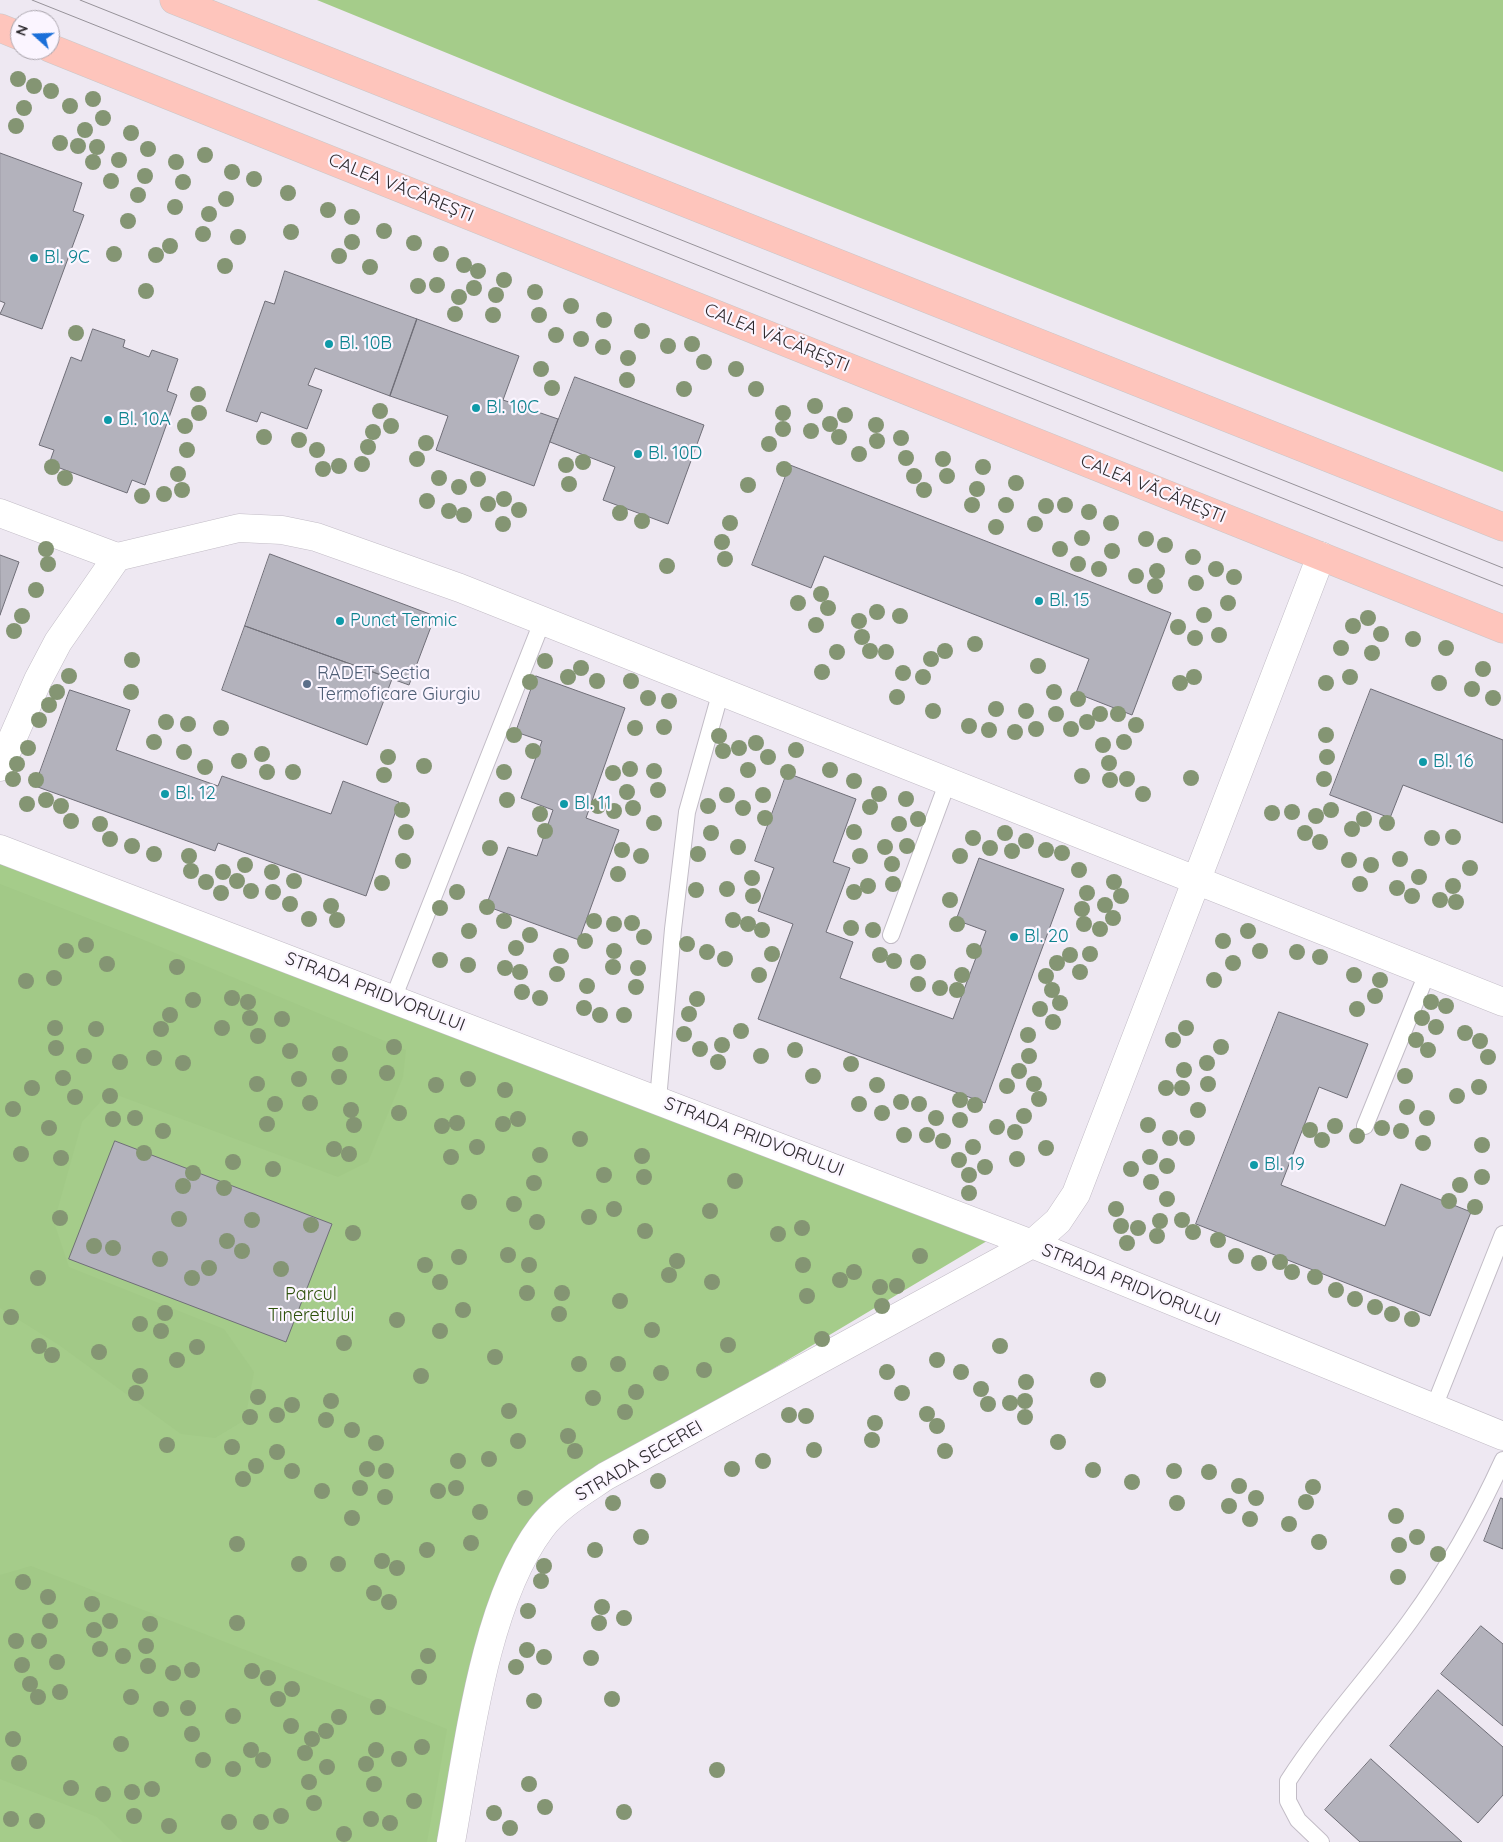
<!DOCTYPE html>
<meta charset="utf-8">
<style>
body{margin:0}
#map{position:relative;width:1503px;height:1842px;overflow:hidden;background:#eee8f2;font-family:Quicksand,sans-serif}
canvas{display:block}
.north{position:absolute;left:10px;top:10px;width:50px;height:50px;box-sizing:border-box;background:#fbf5ff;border:1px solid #a8a3ab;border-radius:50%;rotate:290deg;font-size:14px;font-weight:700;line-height:20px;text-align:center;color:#2c292d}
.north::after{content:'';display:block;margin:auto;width:18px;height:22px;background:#1a6fd9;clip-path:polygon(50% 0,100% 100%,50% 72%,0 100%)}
</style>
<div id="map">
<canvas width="1503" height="1842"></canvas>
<div class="north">N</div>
</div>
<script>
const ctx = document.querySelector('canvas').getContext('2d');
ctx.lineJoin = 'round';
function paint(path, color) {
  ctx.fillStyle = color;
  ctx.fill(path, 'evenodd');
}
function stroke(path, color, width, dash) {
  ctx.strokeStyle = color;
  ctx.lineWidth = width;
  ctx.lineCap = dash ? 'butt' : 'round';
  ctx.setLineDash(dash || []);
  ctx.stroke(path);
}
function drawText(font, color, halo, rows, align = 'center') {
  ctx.font = font + ' Quicksand,sans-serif';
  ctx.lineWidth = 4.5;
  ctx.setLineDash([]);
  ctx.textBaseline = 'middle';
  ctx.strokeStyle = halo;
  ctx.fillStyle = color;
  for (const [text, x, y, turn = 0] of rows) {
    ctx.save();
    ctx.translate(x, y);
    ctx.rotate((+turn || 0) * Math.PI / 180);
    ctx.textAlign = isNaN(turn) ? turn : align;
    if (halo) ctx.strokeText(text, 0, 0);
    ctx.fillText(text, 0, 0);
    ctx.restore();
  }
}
paint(new Path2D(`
 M317 0H1503V472L567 102Z
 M0 854 997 1235 600 1472 535 1521 446 1842H0Z`), '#a5cc8a');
paint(new Path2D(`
 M0 884 144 940 406 1050 403 1077 368 1162 338 1177 109 1092 82 1122 54 1222 69 1267 224 1329 254 1372 245 1420 215 1438 181 1434 59 1345 0 1308Z
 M31 1566 447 1729 427 1842H123L97 1817 0 1779V1575Z`), '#a2c987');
const building = new Path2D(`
 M0 153 82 183 73 211 84 215 42 329 0 314 5 303 0 301Z
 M285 271 417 319 390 396 315 368 308 385 322 390 307 429 261 412 257 422 226 411 265 301 274 304Z
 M417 319 519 356 503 400 558 419 534 486 436 450 448 416 390 396Z
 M93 329 125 340 123 347 149 357 152 350 178 359 167 391 177 395 145 485 132 480 127 493 49 464 54 450 39 445 71 357 81 361Z
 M575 377 704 425 668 524 603 500 615 467 550 442Z
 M790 465 1171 613 1132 715 1076 693 1089 659 824 556 811 588 752 565Z
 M270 554 435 616 409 685 245 626Z
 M0 555 19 562 0 615Z
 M245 626 392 679 367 745 222 690Z
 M536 676 625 708 586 818 619 830 579 940 486 906 508 847 537 856 553 810 521 798 542 741 516 732Z
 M1371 689 1503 740V823L1403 785 1390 818 1330 795Z
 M70 690 130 710 116 750 218 786 222 776 331 814 343 781 399 802 366 896 218 843 215 851 35 786Z
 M787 773 856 799 833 862 850 868 826 932 853 942 840 978 953 1019 986 931 956 920 979 858 1064 889 985 1103 758 1019 793 924 758 911 774 868 755 861Z
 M1279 1012 1368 1044 1347 1098 1319 1087 1281 1185 1385 1226 1401 1184 1471 1212 1430 1316 1196 1224Z
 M115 1141 332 1224 286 1342 69 1259Z
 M1501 1498 1503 1499V1549L1484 1541Z
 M1481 1626 1503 1644V1726L1441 1674Z
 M1438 1690 1503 1747V1795L1478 1823 1390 1746Z
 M1371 1759 1462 1842H1360L1325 1810Z`);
paint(building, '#b3b2bc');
stroke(building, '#6f6e77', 1);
const service = new Path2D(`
 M891 935 948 781
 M393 999 542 622
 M658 1100 673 929 687 812 721 691
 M1365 1126 1428 971
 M1434 1407 1503 1234
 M1321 1842 1298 1820 1288 1801V1781C1324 1725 1371 1675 1410 1621 1447 1570 1477 1517 1503 1460`);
const minor = new Path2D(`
 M0 513 117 557 239 528 282 530 316 537 460 588 1503 1002
 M0 767 38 680 58 642 117 557
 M0 849 1032 1244 1503 1436
 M451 1842C468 1749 484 1604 541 1528 557 1506 584 1491 606 1476L1032 1244 1058 1221 1076 1194 1321 556`);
const primary = new Path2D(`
 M174 0 1503 527
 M0 28 20 36
 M50 48 1503 629`);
stroke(service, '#c2bcc6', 18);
stroke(minor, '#c2bcc6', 29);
stroke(primary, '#c8c7c8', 29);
stroke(service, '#fff', 16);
stroke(minor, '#fff', 28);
stroke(primary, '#fec5bc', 28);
stroke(new Path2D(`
 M32 0 1503 586
 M80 0 1503 568`), '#969299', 1);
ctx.fillStyle = '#849573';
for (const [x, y] of [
 [18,79],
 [34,86],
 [51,91],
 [93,99],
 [70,106],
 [24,108],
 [103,118],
 [16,126],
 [85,130],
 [131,133],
 [60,143],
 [78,146],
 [97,147],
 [148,149],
 [205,155],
 [119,160],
 [93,162],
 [176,162],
 [232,172],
 [145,176],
 [254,179],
 [111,181],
 [183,182],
 [288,193],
 [138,195],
 [226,199],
 [175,207],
 [328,210],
 [209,214],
 [352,217],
 [128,221],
 [384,231],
 [291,232],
 [203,234],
 [238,237],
 [352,242],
 [414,243],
 [170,246],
 [114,254],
 [441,254],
 [156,255],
 [339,256],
 [464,265],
 [225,266],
 [370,267],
 [478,271],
 [504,280],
 [437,285],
 [418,286],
 [474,288],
 [146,291],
 [535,292],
 [496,295],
 [459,297],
 [571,306],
 [455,314],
 [493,315],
 [539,315],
 [604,320],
 [642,331],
 [76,333],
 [556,335],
 [581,339],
 [692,344],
 [668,346],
 [603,347],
 [628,358],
 [704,362],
 [541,369],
 [736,369],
 [627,380],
 [552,388],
 [684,389],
 [756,389],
 [198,394],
 [815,406],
 [380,411],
 [199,413],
 [783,413],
 [845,415],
 [830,424],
 [876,425],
 [185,426],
 [391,426],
 [783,429],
 [811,431],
 [373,432],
 [264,437],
 [839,437],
 [901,438],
 [299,440],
 [877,441],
 [426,443],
 [769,444],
 [368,447],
 [187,450],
 [317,450],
 [859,454],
 [906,458],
 [417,459],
 [943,459],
 [583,462],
 [362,464],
 [566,465],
 [339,466],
 [52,467],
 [983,467],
 [323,469],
 [784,469],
 [178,474],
 [914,476],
 [947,476],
 [65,478],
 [439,478],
 [478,479],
 [1016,483],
 [569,484],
 [748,485],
 [459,487],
 [977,489],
 [182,490],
 [924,490],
 [164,494],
 [142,496],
 [504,499],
 [427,501],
 [488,504],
 [972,505],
 [1006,505],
 [1065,505],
 [1046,506],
 [519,510],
 [449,511],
 [1089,512],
 [620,513],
 [464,515],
 [642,521],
 [730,523],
 [1111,523],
 [503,524],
 [1035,524],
 [996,527],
 [1082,538],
 [1146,539],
 [722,542],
 [1165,545],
 [46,549],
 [1060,549],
 [1112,551],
 [1193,557],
 [725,559],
 [48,564],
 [1078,564],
 [667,566],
 [1099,569],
 [1216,569],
 [1157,571],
 [1136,576],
 [1234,577],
 [1196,583],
 [1155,586],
 [36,590],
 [821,594],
 [798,603],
 [1228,603],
 [828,608],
 [877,612],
 [1204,615],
 [22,616],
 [900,616],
 [1368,618],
 [859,621],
 [816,625],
 [1353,626],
 [1178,627],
 [14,631],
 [1381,634],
 [1219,635],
 [862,637],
 [1195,638],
 [1413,639],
 [975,644],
 [1341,648],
 [1446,648],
 [870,651],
 [945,651],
 [837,652],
 [886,652],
 [1372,653],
 [931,659],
 [132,660],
 [545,661],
 [1038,666],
 [581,668],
 [1483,669],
 [822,672],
 [903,673],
 [69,676],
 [568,677],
 [923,677],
 [1194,677],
 [1350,677],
 [597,681],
 [631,681],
 [530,682],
 [1180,683],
 [1326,683],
 [1439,683],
 [1472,689],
 [57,692],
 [131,692],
 [1054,692],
 [897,697],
 [648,698],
 [1493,698],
 [1078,699],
 [669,701],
 [49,705],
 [996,709],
 [933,711],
 [1026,711],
 [1056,714],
 [1100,714],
 [1118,714],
 [39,720],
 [166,722],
 [1087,722],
 [188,724],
 [1136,725],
 [969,726],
 [664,727],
 [221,728],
 [635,728],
 [1036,729],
 [1071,729],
 [989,730],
 [1015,732],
 [514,735],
 [1326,735],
 [719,736],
 [154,742],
 [1124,742],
 [756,743],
 [1103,745],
 [28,748],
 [739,748],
 [796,750],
 [533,751],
 [723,751],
 [184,752],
 [262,754],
 [388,757],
 [768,757],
 [1327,757],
 [239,761],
 [1109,763],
 [17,764],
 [424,766],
 [205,767],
 [630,769],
 [748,770],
 [830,770],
 [654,771],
 [267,772],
 [293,772],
 [504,772],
 [788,772],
 [613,773],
 [384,775],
 [1082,776],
 [1191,778],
 [13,779],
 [1127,779],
 [1324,779],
 [36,780],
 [1110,780],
 [854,781],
 [658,790],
 [627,792],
 [879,794],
 [1143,794],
 [727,795],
 [763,795],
 [906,799],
 [46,800],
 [507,800],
 [27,804],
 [61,806],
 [598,806],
 [708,806],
 [870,807],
 [633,808],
 [743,808],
 [402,810],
 [1331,810],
 [614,811],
 [1292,812],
 [1272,813],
 [540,814],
 [1316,816],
 [765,818],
 [918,819],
 [1364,819],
 [71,821],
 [654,823],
 [1387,823],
 [100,824],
 [899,824],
 [1352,829],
 [545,831],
 [406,832],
 [854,832],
 [711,833],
 [1005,833],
 [1305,833],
 [1453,837],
 [973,838],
 [1432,838],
 [110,839],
 [1026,841],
 [1320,842],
 [132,846],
 [907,846],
 [738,847],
 [885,847],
 [490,848],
 [990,848],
 [622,850],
 [1046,850],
 [1012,851],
 [1062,853],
 [154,854],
 [698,854],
 [189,856],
 [641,856],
 [860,856],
 [960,856],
 [1400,859],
 [1349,860],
 [403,861],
 [892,864],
 [245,865],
 [1371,865],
 [1470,868],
 [1079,870],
 [191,871],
 [223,872],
 [272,872],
 [618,874],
 [1419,877],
 [752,878],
 [237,881],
 [294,881],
 [206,882],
 [1114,882],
 [382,883],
 [893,884],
 [1360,884],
 [868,886],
 [1453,886],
 [1397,888],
 [727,889],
 [696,890],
 [251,891],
 [273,892],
 [457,892],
 [854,892],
 [221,893],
 [1087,893],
 [753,896],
 [1121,896],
 [1412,896],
 [950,900],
 [1440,900],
 [1456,902],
 [290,904],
 [1105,905],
 [331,906],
 [487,907],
 [440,908],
 [1082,909],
 [1113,918],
 [309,919],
 [337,920],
 [733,920],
 [504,921],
 [594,921],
 [632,923],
 [614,924],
 [748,924],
 [957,924],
 [1084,924],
 [851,928],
 [1100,929],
 [762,930],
 [873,930],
 [469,931],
 [1248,931],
 [530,935],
 [644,937],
 [585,941],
 [1223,941],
 [687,944],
 [86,945],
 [516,948],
 [66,951],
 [614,951],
 [974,951],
 [1260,951],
 [707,952],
 [1297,952],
 [772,954],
 [1090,954],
 [880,955],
 [1070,955],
 [561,956],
 [1320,957],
 [725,959],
 [440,960],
 [894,961],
 [918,962],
 [1057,963],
 [1233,963],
 [107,964],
 [468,965],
 [177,967],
 [613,967],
 [505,968],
 [638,968],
 [520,972],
 [1080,972],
 [557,974],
 [759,975],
 [962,975],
 [1354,975],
 [1046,976],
 [54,978],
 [1214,980],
 [1380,980],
 [26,981],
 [918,984],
 [587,986],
 [636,987],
 [940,988],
 [957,990],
 [1052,990],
 [522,992],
 [1375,996],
 [232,998],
 [540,998],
 [697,999],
 [193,1000],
 [248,1002],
 [1431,1002],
 [1060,1003],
 [1446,1006],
 [584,1008],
 [1040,1009],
 [1357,1009],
 [689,1014],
 [170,1015],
 [600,1015],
 [624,1015],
 [250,1018],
 [1422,1018],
 [282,1019],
 [1053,1022],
 [1436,1027],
 [55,1028],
 [222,1028],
 [1186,1028],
 [96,1029],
 [161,1029],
 [741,1031],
 [1465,1033],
 [684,1034],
 [1028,1035],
 [258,1036],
 [1173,1040],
 [1416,1040],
 [1480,1041],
 [722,1045],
 [394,1047],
 [1221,1047],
 [56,1048],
 [700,1049],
 [795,1050],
 [1428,1050],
 [290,1051],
 [340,1054],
 [84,1056],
 [761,1056],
 [1029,1056],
 [1488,1057],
 [154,1058],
 [120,1062],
 [718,1062],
 [183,1063],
 [1207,1063],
 [851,1064],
 [1184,1070],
 [1019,1071],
 [387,1073],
 [813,1076],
 [1405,1076],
 [339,1077],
 [63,1078],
 [299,1079],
 [468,1079],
 [257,1084],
 [1034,1084],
 [1208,1084],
 [436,1085],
 [877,1085],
 [1007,1086],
 [1479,1087],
 [32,1088],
 [1166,1088],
 [1182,1088],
 [505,1090],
 [110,1096],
 [1457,1096],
 [75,1097],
 [1039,1099],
 [960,1100],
 [901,1102],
 [310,1103],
 [275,1104],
 [859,1104],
 [919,1104],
 [975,1105],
 [1407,1107],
 [13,1109],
 [351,1110],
 [1198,1110],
 [399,1113],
 [882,1113],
 [1024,1116],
 [135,1118],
 [936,1118],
 [1427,1118],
 [113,1119],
 [518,1119],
 [960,1120],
 [457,1123],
 [267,1124],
 [503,1124],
 [354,1125],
 [1148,1125],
 [442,1126],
 [1335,1126],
 [997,1127],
 [49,1128],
 [1382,1128],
 [1310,1130],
 [163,1131],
 [1401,1131],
 [1015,1132],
 [904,1135],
 [927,1135],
 [1357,1136],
 [1170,1138],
 [1187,1138],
 [580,1139],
 [1322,1140],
 [943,1141],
 [1423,1143],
 [1482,1145],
 [477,1147],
 [973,1147],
 [1046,1148],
 [334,1149],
 [144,1153],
 [21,1154],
 [349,1154],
 [540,1155],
 [642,1156],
 [451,1157],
 [1150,1157],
 [61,1158],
 [1017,1159],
 [959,1160],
 [233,1162],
 [1167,1166],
 [985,1167],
 [273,1169],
 [1131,1169],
 [193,1173],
 [604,1175],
 [969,1175],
 [644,1177],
 [1482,1177],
 [735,1181],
 [1151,1182],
 [534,1183],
 [1460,1185],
 [183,1186],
 [224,1188],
 [969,1193],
 [1167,1199],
 [1449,1201],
 [469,1202],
 [514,1204],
 [1475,1207],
 [614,1209],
 [1116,1209],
 [710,1211],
 [589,1217],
 [60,1218],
 [179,1219],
 [252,1220],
 [1182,1220],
 [1160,1221],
 [537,1222],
 [311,1225],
 [1121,1226],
 [802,1228],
 [1138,1228],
 [645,1231],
 [1193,1232],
 [353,1233],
 [778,1234],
 [1157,1236],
 [1218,1240],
 [227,1241],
 [1127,1243],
 [94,1246],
 [113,1248],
 [242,1251],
 [508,1255],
 [920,1256],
 [1236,1256],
 [459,1257],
 [160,1259],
 [677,1261],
 [1280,1262],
 [1259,1263],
 [425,1265],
 [529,1265],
 [803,1265],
 [209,1268],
 [281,1269],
 [854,1272],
 [1292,1272],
 [669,1275],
 [1315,1277],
 [38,1278],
 [192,1278],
 [840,1280],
 [440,1282],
 [712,1282],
 [897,1286],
 [880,1287],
 [1336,1290],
 [527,1293],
 [562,1293],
 [807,1296],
 [1355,1299],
 [620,1301],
 [882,1306],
 [1375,1307],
 [463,1310],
 [165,1313],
 [559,1314],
 [1392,1314],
 [11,1317],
 [1412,1319],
 [397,1320],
 [140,1324],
 [652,1330],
 [161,1331],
 [440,1331],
 [822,1339],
 [344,1343],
 [728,1345],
 [39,1346],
 [1000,1346],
 [197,1347],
 [99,1352],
 [52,1355],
 [495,1357],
 [177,1360],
 [937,1360],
 [579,1364],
 [618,1364],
 [704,1370],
 [887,1372],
 [961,1372],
 [661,1373],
 [140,1376],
 [421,1376],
 [1098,1380],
 [1026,1382],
 [981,1389],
 [636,1392],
 [136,1393],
 [902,1393],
 [258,1397],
 [593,1398],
 [331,1401],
 [1025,1401],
 [1010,1403],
 [988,1404],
 [292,1405],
 [509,1411],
 [625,1412],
 [927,1414],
 [277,1415],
 [789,1415],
 [806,1416],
 [250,1417],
 [1025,1417],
 [326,1420],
 [875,1423],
 [937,1426],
 [352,1430],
 [568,1436],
 [872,1440],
 [518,1441],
 [1058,1442],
 [376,1443],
 [167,1445],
 [232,1447],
 [814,1450],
 [575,1451],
 [945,1451],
 [277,1452],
 [489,1459],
 [458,1461],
 [763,1461],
 [256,1466],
 [367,1469],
 [732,1469],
 [1093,1470],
 [292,1471],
 [386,1471],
 [1174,1471],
 [1209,1472],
 [243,1479],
 [658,1481],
 [1132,1482],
 [1239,1486],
 [1313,1487],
 [360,1488],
 [456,1488],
 [322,1491],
 [438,1491],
 [385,1497],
 [525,1498],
 [1256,1498],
 [1306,1502],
 [613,1503],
 [1177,1503],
 [1229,1506],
 [480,1512],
 [1396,1516],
 [352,1518],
 [1250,1519],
 [1289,1524],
 [641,1537],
 [1417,1537],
 [1319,1542],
 [471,1543],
 [237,1544],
 [1399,1545],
 [427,1550],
 [595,1550],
 [1438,1554],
 [382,1561],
 [299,1564],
 [338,1564],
 [544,1566],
 [397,1568],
 [1398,1577],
 [541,1581],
 [23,1582],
 [374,1593],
 [48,1597],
 [389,1602],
 [92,1604],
 [602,1607],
 [528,1611],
 [624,1618],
 [50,1621],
 [110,1621],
 [237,1623],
 [599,1623],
 [150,1624],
 [94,1630],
 [16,1641],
 [39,1641],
 [146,1646],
 [100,1649],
 [527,1650],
 [123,1656],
 [428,1656],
 [544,1657],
 [591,1658],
 [57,1662],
 [22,1665],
 [148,1666],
 [516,1667],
 [192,1670],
 [252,1671],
 [173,1673],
 [419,1677],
 [268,1678],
 [30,1684],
 [292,1689],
 [60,1692],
 [38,1697],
 [131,1697],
 [278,1699],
 [612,1699],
 [534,1701],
 [378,1707],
 [188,1708],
 [161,1709],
 [233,1716],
 [339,1717],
 [291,1726],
 [326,1731],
 [192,1734],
 [13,1739],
 [312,1739],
 [121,1744],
 [422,1747],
 [251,1750],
 [376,1750],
 [305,1753],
 [399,1759],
 [203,1760],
 [263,1760],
 [19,1763],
 [366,1764],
 [327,1767],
 [233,1769],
 [717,1770],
 [309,1782],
 [374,1784],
 [529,1784],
 [71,1788],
 [152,1789],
 [132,1792],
 [103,1794],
 [414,1801],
 [314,1803],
 [545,1807],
 [624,1812],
 [494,1813],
 [134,1816],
 [281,1816],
 [11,1819],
 [371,1819],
 [37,1821],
 [229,1822],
 [261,1822],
 [390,1823],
 [169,1826],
 [510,1828],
 [344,1834]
]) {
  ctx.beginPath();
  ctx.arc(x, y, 8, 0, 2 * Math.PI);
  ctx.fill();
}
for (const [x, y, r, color] of [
 [34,258,5,"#0f9aa8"],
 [329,344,5,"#0f9aa8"],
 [476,408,5,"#0f9aa8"],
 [108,420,5,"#0f9aa8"],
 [638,454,5,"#0f9aa8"],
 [1039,601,5,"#0f9aa8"],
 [340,621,5,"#0f9aa8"],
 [307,684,5,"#5c6f8a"],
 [1423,762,5,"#0f9aa8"],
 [165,794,5,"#0f9aa8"],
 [564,804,5,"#0f9aa8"],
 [1014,937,5,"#0f9aa8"],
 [1254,1165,5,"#0f9aa8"]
]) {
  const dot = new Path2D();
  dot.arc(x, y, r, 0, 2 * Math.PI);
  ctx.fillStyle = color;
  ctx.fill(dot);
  stroke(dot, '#fbf5ff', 2);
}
drawText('18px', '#2c292d', '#fbf5ff', [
 ["CALEA VĂCĂREȘTI",401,188,22],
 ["CALEA VĂCĂREȘTI",777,338,22],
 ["CALEA VĂCĂREȘTI",1153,489,22],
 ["STRADA PRIDVORULUI",375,992,21],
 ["STRADA PRIDVORULUI",754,1137,21],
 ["STRADA PRIDVORULUI",1131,1285,22],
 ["STRADA SECEREI",639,1461,-30]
]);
drawText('18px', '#0d838f', '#fbf5ff', [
 ["Bl. 9C",44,258],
 ["Bl. 10B",339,344],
 ["Bl. 10C",486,408],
 ["Bl. 10A",118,420],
 ["Bl. 10D",648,454],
 ["Bl. 15",1049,601],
 ["Punct Termic",350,621],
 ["Bl. 16",1433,762],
 ["Bl. 12",175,794],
 ["Bl. 11",574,804],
 ["Bl. 20",1024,937],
 ["Bl. 19",1264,1165]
], 'left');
drawText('18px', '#4e5e75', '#fbf5ff', [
 ["RADET Sectia",317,674],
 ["Termoficare Giurgiu",317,695]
], 'left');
drawText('18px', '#2e510b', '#fbf5ff', [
 ["Parcul",311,1295],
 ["Tineretului",311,1316]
]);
</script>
